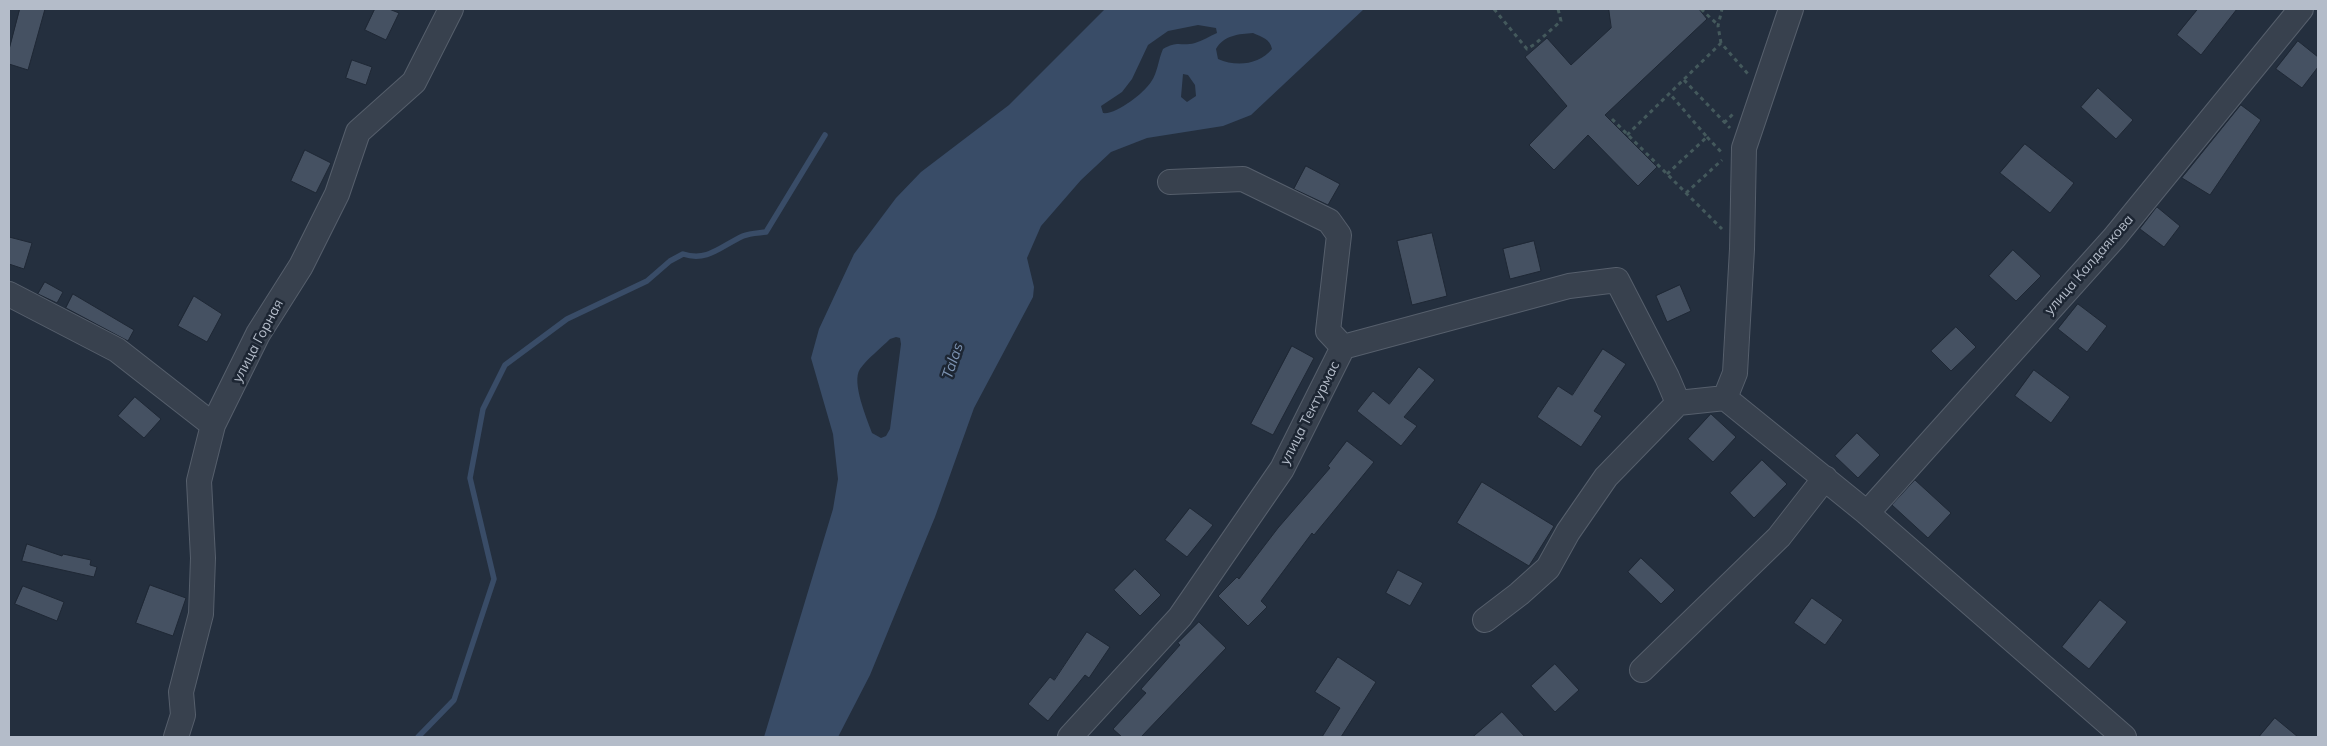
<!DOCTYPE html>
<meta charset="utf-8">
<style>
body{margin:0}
#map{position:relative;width:2327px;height:746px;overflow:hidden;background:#242f3e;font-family:Mulish,sans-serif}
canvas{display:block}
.frame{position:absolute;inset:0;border:10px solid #b4bcc9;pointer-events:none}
</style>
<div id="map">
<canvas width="2327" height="746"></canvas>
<div class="frame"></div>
</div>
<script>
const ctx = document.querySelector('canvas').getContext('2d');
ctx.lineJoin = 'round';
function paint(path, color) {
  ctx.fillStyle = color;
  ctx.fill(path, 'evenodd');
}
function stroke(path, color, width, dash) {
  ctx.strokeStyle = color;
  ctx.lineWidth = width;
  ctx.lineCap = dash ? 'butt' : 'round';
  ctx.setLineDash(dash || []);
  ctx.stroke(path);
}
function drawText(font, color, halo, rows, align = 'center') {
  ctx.font = font + ' Mulish,sans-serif';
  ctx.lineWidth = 5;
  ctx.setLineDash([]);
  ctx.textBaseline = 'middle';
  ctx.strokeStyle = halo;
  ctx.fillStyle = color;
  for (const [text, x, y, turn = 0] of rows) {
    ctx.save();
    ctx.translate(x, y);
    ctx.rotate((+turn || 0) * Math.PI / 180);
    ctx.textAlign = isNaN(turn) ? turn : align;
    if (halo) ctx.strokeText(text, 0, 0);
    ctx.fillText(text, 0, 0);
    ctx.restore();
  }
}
paint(new Path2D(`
 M1105 9H1364L1251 115 1223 126 1147 138 1111 152 1081 180 1041 226 1027 258 1034 287 1033 297 974 408 935 517 870 675 838 737H764L833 509 838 479 833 434 811 358 819 329 854 254 896 198 921 172 1009 105ZM1198 25 1216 28 1217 33C1210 36 1202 41 1195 43 1180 47 1179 40 1163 49 1158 60 1158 72 1151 82 1144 93 1116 115 1103 113L1101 106 1122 92 1132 79 1148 45 1168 31ZM1253 33C1262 37 1270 39 1272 49 1259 65 1236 67 1218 59L1216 49C1224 35 1239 34 1253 33ZM1183 74 1188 75 1195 85 1196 96 1187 102 1181 97ZM896 337 900 338 901 344 890 429 886 436 881 438 872 433C867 419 851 382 860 369 868 358 880 349 890 339Z`), '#394c67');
stroke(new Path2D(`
 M418 737 454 700 494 579 470 478 483 409 505 365 567 319 647 281 670 261 683 254C708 262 721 246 743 236 750 233 759 233 766 232L825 135`), '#394c67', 5.5);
const building = new Path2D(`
 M20 9H45L28 70 9 64V50Z
 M375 9H389L399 13 386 40 365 30Z
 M1609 9H1699L1707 19 1605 115 1657 167 1638 186 1588 135 1554 170 1529 145 1567 106 1525 57 1547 38 1571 65 1611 28Z
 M2198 9H2237L2201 55 2177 35Z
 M2298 41 2318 57V67L2302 88 2276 69Z
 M352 60 372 67 366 85 346 78Z
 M2098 88 2133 120 2116 139 2081 107Z
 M2241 105 2261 120 2210 195 2182 178Z
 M2025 144 2074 183 2050 213 2000 173Z
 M305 150 331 163 316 193 291 181Z
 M1306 166 1340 184 1328 205 1294 189Z
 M2157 207 2180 226 2164 247 2140 229Z
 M1432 233 1447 296 1412 305 1397 241Z
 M9 237 32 243 24 269 9 264Z
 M1534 241 1541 271 1510 279 1503 249Z
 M2013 250 2041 276 2016 301 1989 276Z
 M45 282 63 292 57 303 38 294Z
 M1680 285 1691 311 1667 322 1656 296Z
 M73 294 134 330 128 341 66 308Z
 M194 296 222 314 207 342 178 326Z
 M2078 304 2107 326 2087 352 2058 329Z
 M1956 327 1976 347 1951 371 1931 351Z
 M1292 346 1314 358 1273 435 1251 424Z
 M1603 349 1626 364 1594 411 1602 416 1581 447 1537 417 1558 386 1572 395Z
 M1419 367 1435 380 1404 417 1417 426 1401 446 1357 411 1373 391 1389 404Z
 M2034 370 2070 397 2051 423 2015 396Z
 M135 397 161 419 144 438 118 416Z
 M1711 414 1736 437 1713 462 1688 439Z
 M1857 433 1880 455 1858 478 1835 456Z
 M1347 441 1374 462 1314 535 1312 533 1261 601 1267 607 1248 626 1218 596 1237 577 1239 579 1278 528 1330 468 1328 466Z
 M1762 460 1787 484 1754 518 1730 493Z
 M1915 480 1951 513 1928 538 1892 505Z
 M1482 482 1554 526 1529 566 1457 523Z
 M1190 508 1213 525 1187 557 1165 540Z
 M27 544 62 556 63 554 91 560 90 565 97 567 94 577 22 561Z
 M1641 558 1675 590 1661 604 1628 572Z
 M1135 569 1161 595 1140 616 1114 590Z
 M1398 570 1423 583 1410 606 1386 593Z
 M150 585 186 598 173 636 136 623Z
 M23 586 64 602 57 621 15 604Z
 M1812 598 1843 620 1825 645 1794 623Z
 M2100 600 2127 622 2089 669 2062 647Z
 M1199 622 1226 648 1141 737H1122L1113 729 1146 693 1141 689 1180 645 1178 643Z
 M1087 632 1110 647 1089 678 1085 675 1048 721 1028 704 1050 677 1054 680Z
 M1338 657 1376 682 1341 737H1322L1340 708 1315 692Z
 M1555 664 1579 690 1555 712 1531 686Z
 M1502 712 1525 737H1473Z
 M2275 718 2298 737H2259Z`);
paint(building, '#455162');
stroke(building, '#1f2835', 1);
const minor = new Path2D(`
 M1170 182 1243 179 1329 221 1339 235 1328 331 1343 347
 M9 294 117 350 213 425
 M1725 398 1735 373 1742 249 1744 148 1791 9
 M1867 513 2114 238 2301 9
 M1485 620 1519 594 1548 568 1568 532 1606 477 1678 403
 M1642 670 1779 537 1825 478
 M176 737 183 715 181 692 201 614 203 558 199 481 213 425 258 334 301 266 337 194 358 132 414 82 451 9
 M1070 737 1180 617 1282 469 1343 347 1569 286 1617 280 1667 377 1678 403 1725 398 1867 513 2124 737`);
stroke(minor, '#565f6c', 26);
stroke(new Path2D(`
 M1494 9 1527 49 1535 44 1561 21 1558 9
 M1701 9 1718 25
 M1721 43 1718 26 1722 9
 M1684 80 1730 128
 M1612 119 1722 229
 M1724 123 1733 114
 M1627 135 1721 43 1748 74
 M1707 137 1723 154
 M1667 174 1707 137 1670 94
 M1686 193 1722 160`), '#44595c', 3, [4, 4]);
stroke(minor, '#38414e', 24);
drawText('14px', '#b4bcc9', '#1d2633', [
 ["улица Калдаякова",2089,265,-49],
 ["улица Горная",258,341,-62],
 ["улица Тектурмас",1310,413,-63]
]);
drawText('italic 15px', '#7c92b1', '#1d2633', [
 ["Talas",953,361,-71]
]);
</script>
